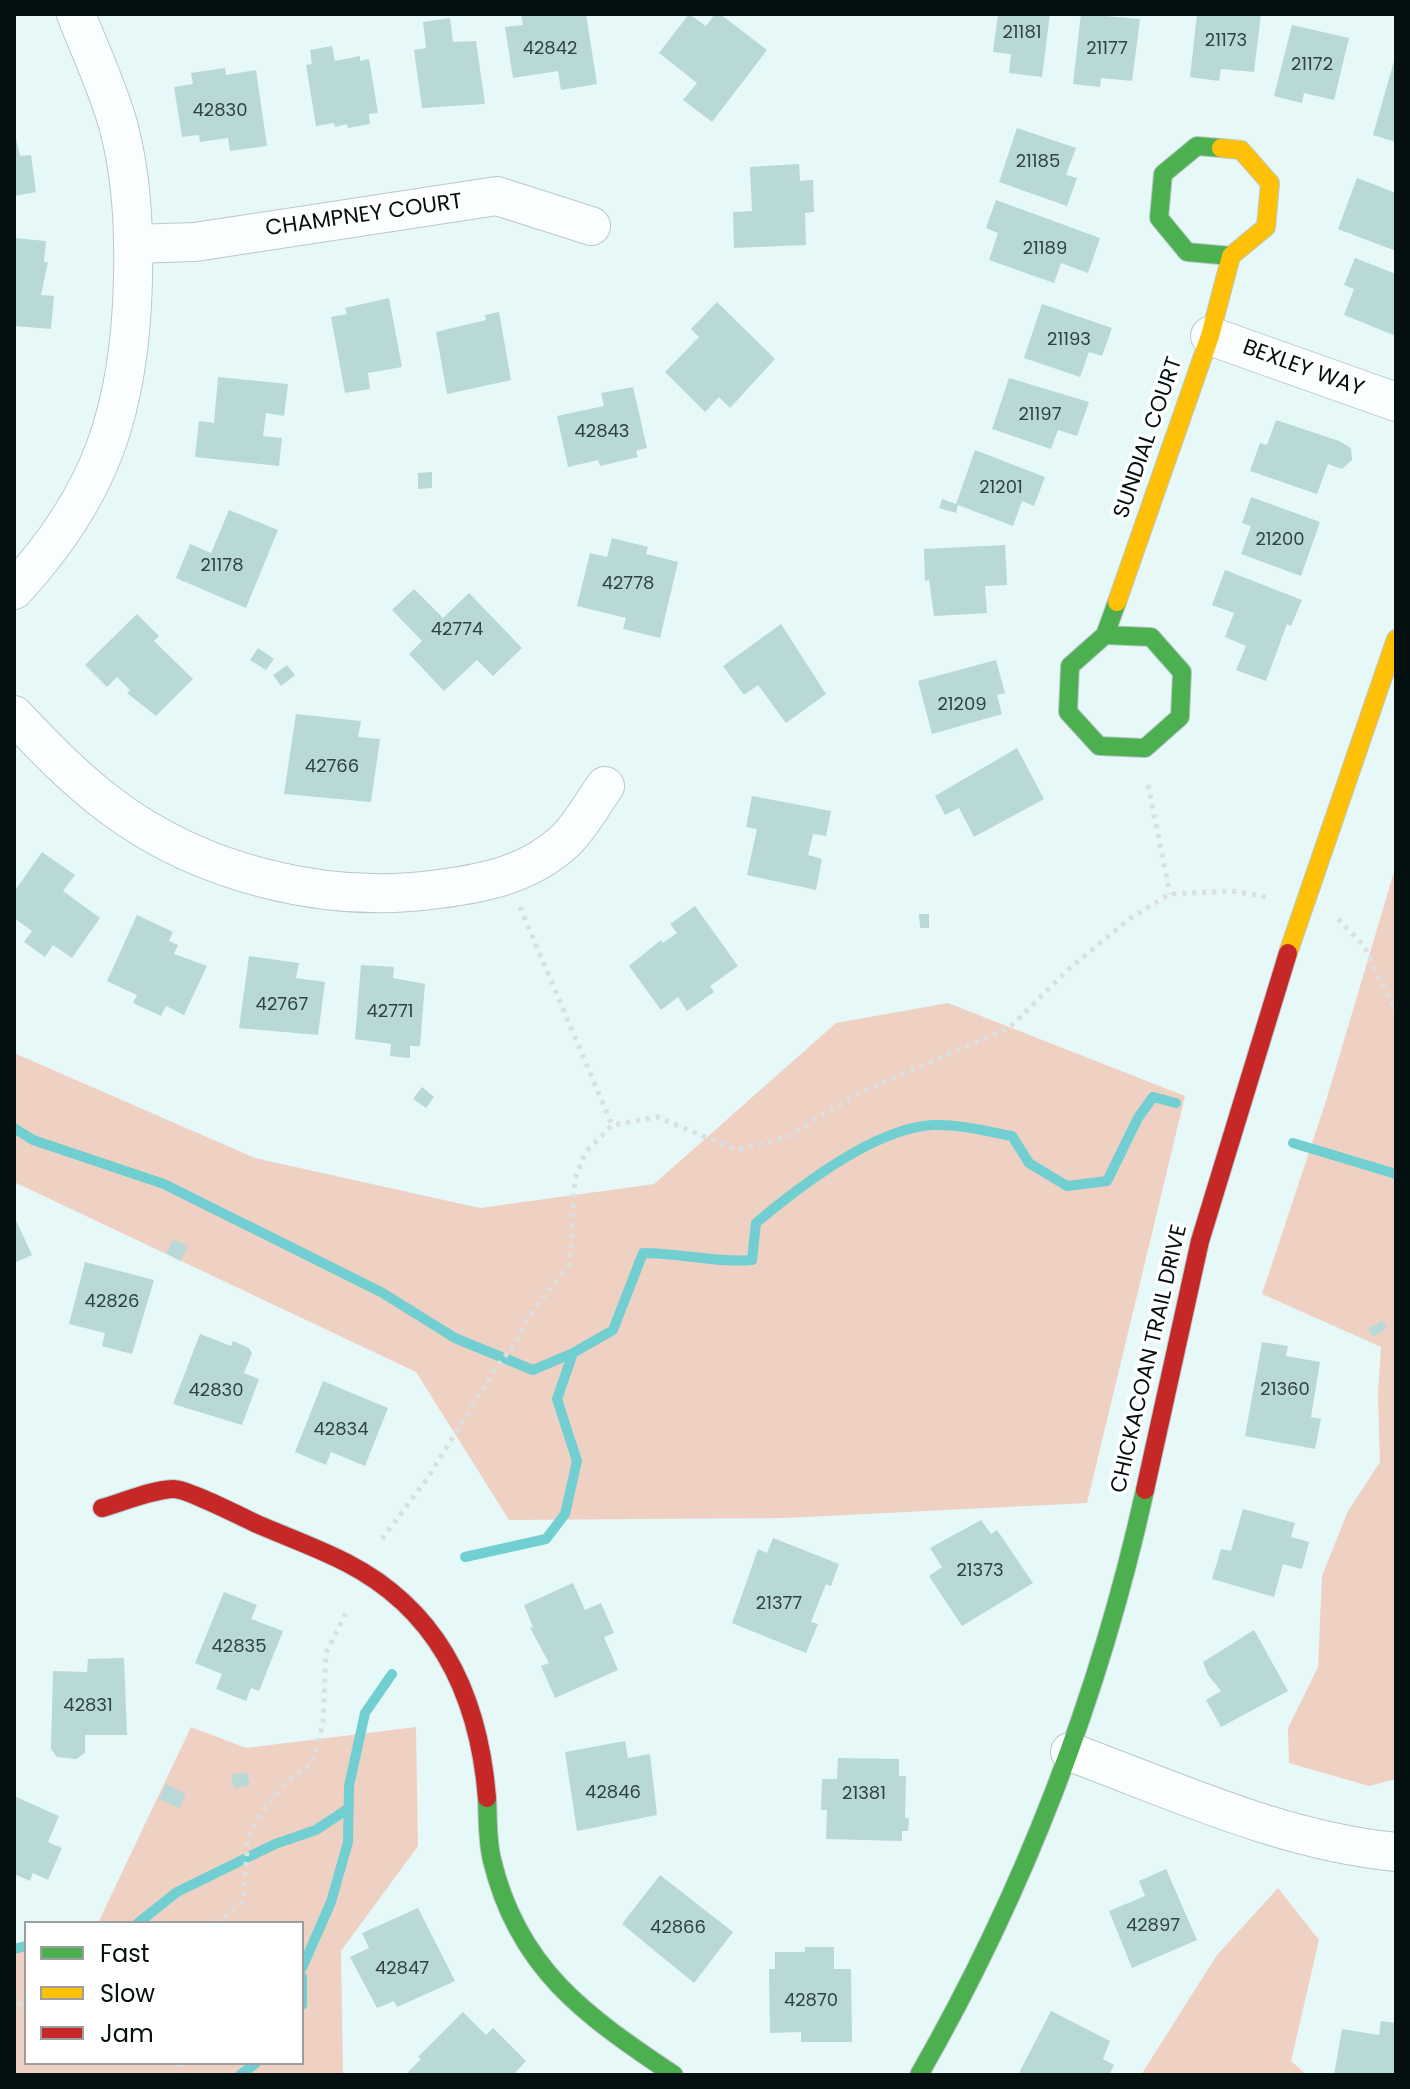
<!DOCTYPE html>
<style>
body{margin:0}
#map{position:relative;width:1410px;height:2089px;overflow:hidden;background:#e7f8f8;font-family:Poppins,sans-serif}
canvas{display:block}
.frame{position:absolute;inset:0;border:16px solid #041010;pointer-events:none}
.legend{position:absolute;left:24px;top:1921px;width:280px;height:144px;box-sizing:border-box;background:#fff;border:2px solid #9b9f9f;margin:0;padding:10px 14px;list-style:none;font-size:24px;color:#041010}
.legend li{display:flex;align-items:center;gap:16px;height:40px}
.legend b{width:40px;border:2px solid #9b9f9f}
</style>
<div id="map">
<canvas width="1410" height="2089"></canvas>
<div class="frame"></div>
<ul class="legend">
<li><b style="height:10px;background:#4caf50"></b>Fast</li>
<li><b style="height:10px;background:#ffc107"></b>Slow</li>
<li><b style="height:10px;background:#c62828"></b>Jam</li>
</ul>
</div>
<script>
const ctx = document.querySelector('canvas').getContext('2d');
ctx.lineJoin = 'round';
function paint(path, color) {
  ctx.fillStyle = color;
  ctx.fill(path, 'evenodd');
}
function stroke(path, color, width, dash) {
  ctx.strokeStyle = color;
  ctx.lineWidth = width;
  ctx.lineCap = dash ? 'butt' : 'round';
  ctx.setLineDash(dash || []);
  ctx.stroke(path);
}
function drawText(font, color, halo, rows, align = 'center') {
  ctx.font = font + ' Poppins,sans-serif';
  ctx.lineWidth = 7;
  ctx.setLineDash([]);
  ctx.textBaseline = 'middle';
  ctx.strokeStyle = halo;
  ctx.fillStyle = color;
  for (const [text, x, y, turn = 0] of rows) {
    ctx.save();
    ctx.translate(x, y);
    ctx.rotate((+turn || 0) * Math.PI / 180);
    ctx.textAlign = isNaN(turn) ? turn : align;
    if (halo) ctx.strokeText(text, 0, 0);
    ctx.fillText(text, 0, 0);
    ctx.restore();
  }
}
paint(new Path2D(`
 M1396 865V1779L1369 1786 1289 1763 1288 1728 1318 1667 1322 1576 1348 1511 1380 1462 1378 1395 1381 1347 1262 1294 1326 1101Z
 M948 1003 1185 1096 1087 1503 786 1518 509 1520 416 1372 14 1182V1053L255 1158 480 1208 654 1184 836 1023Z
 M191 1727 246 1748 416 1727 418 1846 341 1951 343 2075H14V1946L26 1951V2063H302V1923H98Z
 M1278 1888 1319 1940 1291 2061 1307 2075H1141L1217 1955Z`), '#efd1c4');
stroke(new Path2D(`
 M14 1128 33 1140 164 1184 381 1292 455 1338 533 1370 573 1353
 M1293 1143 1396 1174
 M465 1557 546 1539 565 1514 577 1461 557 1399 573 1353 613 1330 643 1253C680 1253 715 1263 752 1260L756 1223C800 1186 875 1128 933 1125 959 1124 986 1131 1012 1136L1029 1163 1067 1186 1107 1181 1138 1118 1153 1097 1176 1103
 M138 1923 177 1892 275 1844 316 1830 349 1808
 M14 1949 26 1946
 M302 1968 331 1902 348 1842 349 1786 365 1713 392 1674
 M302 1977V2005
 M240 2075 256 2063`), '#71cfd1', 10);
paint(new Path2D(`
 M521 14H586L597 84 561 90 558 71 513 78 505 27 523 25Z
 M689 14 706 26 715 14H720L767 50 712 122 683 100 697 83 659 53Z
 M998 14H1050L1042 77 1009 73 1011 54 993 52Z
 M1081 14 1140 19 1132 81 1101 78 1100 87 1073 84Z
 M1197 14H1261L1254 72 1221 69 1219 81 1190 77Z
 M450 18 453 42 476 41 485 104 422 108 414 50 426 48 423 22Z
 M1292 25 1349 38 1334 100 1304 93 1302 103 1274 96Z
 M332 46 335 61 360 56V61L369 59 378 113 369 114 370 124 348 128 347 124 335 127 334 123 316 126 306 65 312 64 310 50Z
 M1396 54V142L1373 135Z
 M225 68 226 75 256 70 267 146 230 151 228 138 200 142 199 135 182 137 174 87 193 84 191 73Z
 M1017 128 1076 148 1066 175 1077 178 1067 206 999 182Z
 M14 130 20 156 31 155 36 192 14 196Z
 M799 164 800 181 813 180 814 212 805 213 806 245 734 248 733 212 752 211 750 167Z
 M1357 178 1396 193V251L1338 229Z
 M996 200 1100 238 1088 273 1061 263 1054 283 989 260 998 233 986 228Z
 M14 238 46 241 44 262H48L41 295 54 296 51 329 14 326Z
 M1355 258 1396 274V336L1344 315 1354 289 1344 285Z
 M389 298 402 367 368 373 370 389 345 393 331 317 347 314 345 308Z
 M717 302 775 359 730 408 719 397 705 412 665 372 699 337 691 329Z
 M1042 304 1112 328 1102 356 1089 352 1080 377 1024 358Z
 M499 312 511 380 447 394 436 332 486 320 485 315Z
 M218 377 288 384 284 416 266 413 263 436 282 438 279 466 195 457 199 421 214 423Z
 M1009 378 1089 402 1077 436 1058 430 1051 449 992 429Z
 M633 387 647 448 636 451 638 457 600 466 598 460 568 467 557 416 604 406 601 393Z
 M1276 420 1339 441 1351 448 1352 460 1342 469 1328 464 1317 494 1250 471 1260 443 1267 445Z
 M975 450 1045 477 1034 506 1022 501 1013 526 958 505 956 513 939 508 942 499 956 504Z
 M432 472V488L418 489V473Z
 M1251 497 1320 522 1301 576 1241 554 1251 526 1242 523Z
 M229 510 278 530 246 608 176 578 190 544 211 553Z
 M612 538 648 547 646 554 678 562 660 638 623 629 626 618 577 606 590 553 607 557Z
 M1005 545 1007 585 985 586 987 613 934 616 929 580 925 581 924 549Z
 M1225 570 1302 600 1291 626 1287 624 1266 681 1236 670 1246 646 1225 637 1234 613 1212 605Z
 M414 589 443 618 469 593 522 648 493 676 477 660 444 691 409 654 422 641 392 610Z
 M137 614 159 636 154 641 193 679 156 716 127 693 130 690 117 677 107 687 85 665Z
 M781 624 826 694 786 723 758 685 744 695 723 666Z
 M258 648 274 659 266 670 250 660Z
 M996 660 1005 693 997 695 1002 714 932 734 918 681Z
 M287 665 295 675 281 686 273 675Z
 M296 714 361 721 358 737 380 739 371 802 284 794Z
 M1017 748 1044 799 974 837 959 808 945 815 935 796Z
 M752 796 831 811 826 836 813 834 808 855 822 859 816 890 747 875 757 829 746 827Z
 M42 852 75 875 63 891 100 918 72 958 53 945 45 957 24 942 32 931 14 918V892Z
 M695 906 738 966 710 986 714 992 687 1011 678 997 661 1010 629 966 661 940 663 943 677 933 670 924Z
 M919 914H929V928H920Z
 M137 915 173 932 169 941 178 945 174 954 207 966 184 1015 166 1006 161 1016 133 1003 137 995 107 981Z
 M249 956 299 963 296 978 325 982 318 1035 239 1028Z
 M361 965 394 967 393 978 425 984 420 1046H410V1058L390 1056 391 1044 355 1039Z
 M422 1087 434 1097 426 1108 413 1099Z
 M14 1216 32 1255 14 1263Z
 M174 1239 188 1247 180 1261 166 1253Z
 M85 1262 154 1280 132 1354 102 1346 105 1333 69 1324Z
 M1382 1320 1387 1328 1373 1337 1368 1329Z
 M200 1334 231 1346 233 1341 249 1348 252 1353 244 1373 259 1379 242 1425 173 1404Z
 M1262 1342 1288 1346 1286 1356 1320 1362 1311 1417 1321 1419 1315 1449 1245 1436Z
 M323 1381 388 1408 365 1466 331 1452 326 1465 295 1452Z
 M1243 1509 1295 1523 1291 1537 1309 1542 1302 1569 1283 1564 1274 1597 1212 1579 1221 1549 1231 1551Z
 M981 1520 991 1534 997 1530 1033 1583 962 1626 929 1576 942 1567 930 1548Z
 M773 1538 839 1564 831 1586 826 1584 811 1622 818 1624 806 1653 732 1623 758 1549 767 1553Z
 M573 1583 585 1610 601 1603 614 1633 604 1637 618 1670 555 1698 541 1666 549 1663 530 1628 533 1627 524 1605Z
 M224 1592 257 1605 251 1619 283 1631 259 1691 251 1688 246 1701 216 1689 222 1674 195 1663Z
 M1254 1630 1288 1691 1221 1727 1206 1700 1221 1691 1208 1675 1203 1662Z
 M124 1658 127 1735H85V1753L76 1759 57 1757 51 1749 53 1671 87 1672 88 1659Z
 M625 1741 628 1758 650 1754 657 1815 577 1831 565 1752Z
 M838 1758 899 1759V1776H906L905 1818H909L908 1831H902V1841L826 1839 827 1810H821L822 1779H837Z
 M247 1772 250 1785 234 1788 231 1775Z
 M166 1784 186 1794 179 1808 159 1799Z
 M14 1796 59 1816 48 1842 62 1848 48 1880 33 1873 30 1881 14 1874Z
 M1166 1869 1197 1940 1132 1968 1109 1911 1145 1896 1139 1881Z
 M660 1875 733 1932 694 1983 622 1924Z
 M418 1908 455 1981 397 2007 394 2001 377 2008 350 1957 369 1948 362 1933Z
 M805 1947H834V1969H851L852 2042H801V2032L770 2033 769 1969H775V1952H805Z
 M1051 2011 1110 2041 1103 2059 1114 2065 1109 2075H1018Z
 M463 2012 486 2035 493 2028 526 2061 513 2075H411L408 2072 421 2059 418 2057Z
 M1381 2021 1396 2023V2075H1334L1342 2029 1379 2035Z`), '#b9d8d8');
const street = new Path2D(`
 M134 244 195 242 497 196 591 226
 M1210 336 1396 402
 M14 590C102 495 130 408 133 280 134 228 132 178 119 128 109 90 90 51 76 14
 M14 715C45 748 75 779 111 806 201 874 328 905 439 889 486 883 530 874 566 840 581 825 593 803 605 786
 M1070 1752C1176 1791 1282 1841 1396 1852`);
const fast = new Path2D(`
 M1221 148 1197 146 1163 174 1159 218 1187 252 1231 256
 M1105 635 1151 637 1182 672 1180 717 1145 748 1099 746 1068 712 1070 666 1105 635 1117 602
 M487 1798C488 1818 487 1840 492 1860 518 1969 586 2016 674 2075
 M919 2075C1025 1890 1099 1698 1145 1490`);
const slow = new Path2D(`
 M1117 602 1210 336 1231 256 1266 227 1270 183 1241 150 1221 148
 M1288 953 1396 639`);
const jam = new Path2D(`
 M1145 1490 1200 1241 1288 953
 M102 1508C124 1502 150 1490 173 1489 185 1488 242 1517 257 1524 287 1537 318 1548 347 1563 440 1611 479 1698 487 1798`);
stroke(street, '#bac8c8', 40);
stroke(fast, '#bac8c8', 20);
stroke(slow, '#bac8c8', 20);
stroke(jam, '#bac8c8', 20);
stroke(new Path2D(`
 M1148 785 1170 894
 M520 907 612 1125
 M1338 919 1364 946 1396 1012
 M382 1539 429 1476 493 1372 516 1342 530 1314 570 1263 575 1178 585 1153 612 1125 657 1117 737 1150 789 1136 858 1093 1009 1028 1070 968 1129 919 1170 894 1232 891 1267 897
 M216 1923 243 1901 248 1839 259 1816 284 1784 312 1763 323 1724 326 1653 348 1609
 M14 1993 26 2013
 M178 2063 181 2075`), '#dadfdf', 5, [4, 6]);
stroke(street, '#fbfefe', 38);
stroke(fast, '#4caf50', 18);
stroke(slow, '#ffc107', 18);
stroke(jam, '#c62828', 18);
drawText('18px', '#314242', null, [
 ["21181",1022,33],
 ["21173",1226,41],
 ["42842",550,49],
 ["21177",1107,49],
 ["21172",1312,65],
 ["42830",220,111],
 ["21185",1038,162],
 ["21189",1045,249],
 ["21193",1069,340],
 ["21197",1040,415],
 ["42843",602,432],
 ["21201",1001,488],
 ["21200",1280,540],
 ["21178",222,566],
 ["42778",628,584],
 ["42774",457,630],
 ["21209",962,705],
 ["42766",332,767],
 ["42767",282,1005],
 ["42771",390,1012],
 ["42826",112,1302],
 ["21360",1285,1390],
 ["42830",216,1391],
 ["42834",341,1430],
 ["21373",980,1571],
 ["21377",779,1604],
 ["42835",239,1647],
 ["42831",88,1706],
 ["42846",613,1793],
 ["21381",864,1794],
 ["42897",1153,1926],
 ["42866",678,1928],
 ["42847",402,1969],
 ["42870",811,2001]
]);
drawText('22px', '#041010', '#fff', [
 ["CHAMPNEY COURT",364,216,-8],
 ["BEXLEY WAY",1303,369,20],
 ["SUNDIAL COURT",1149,438,-71],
 ["CHICKACOAN TRAIL DRIVE",1150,1359,-77]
]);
</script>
